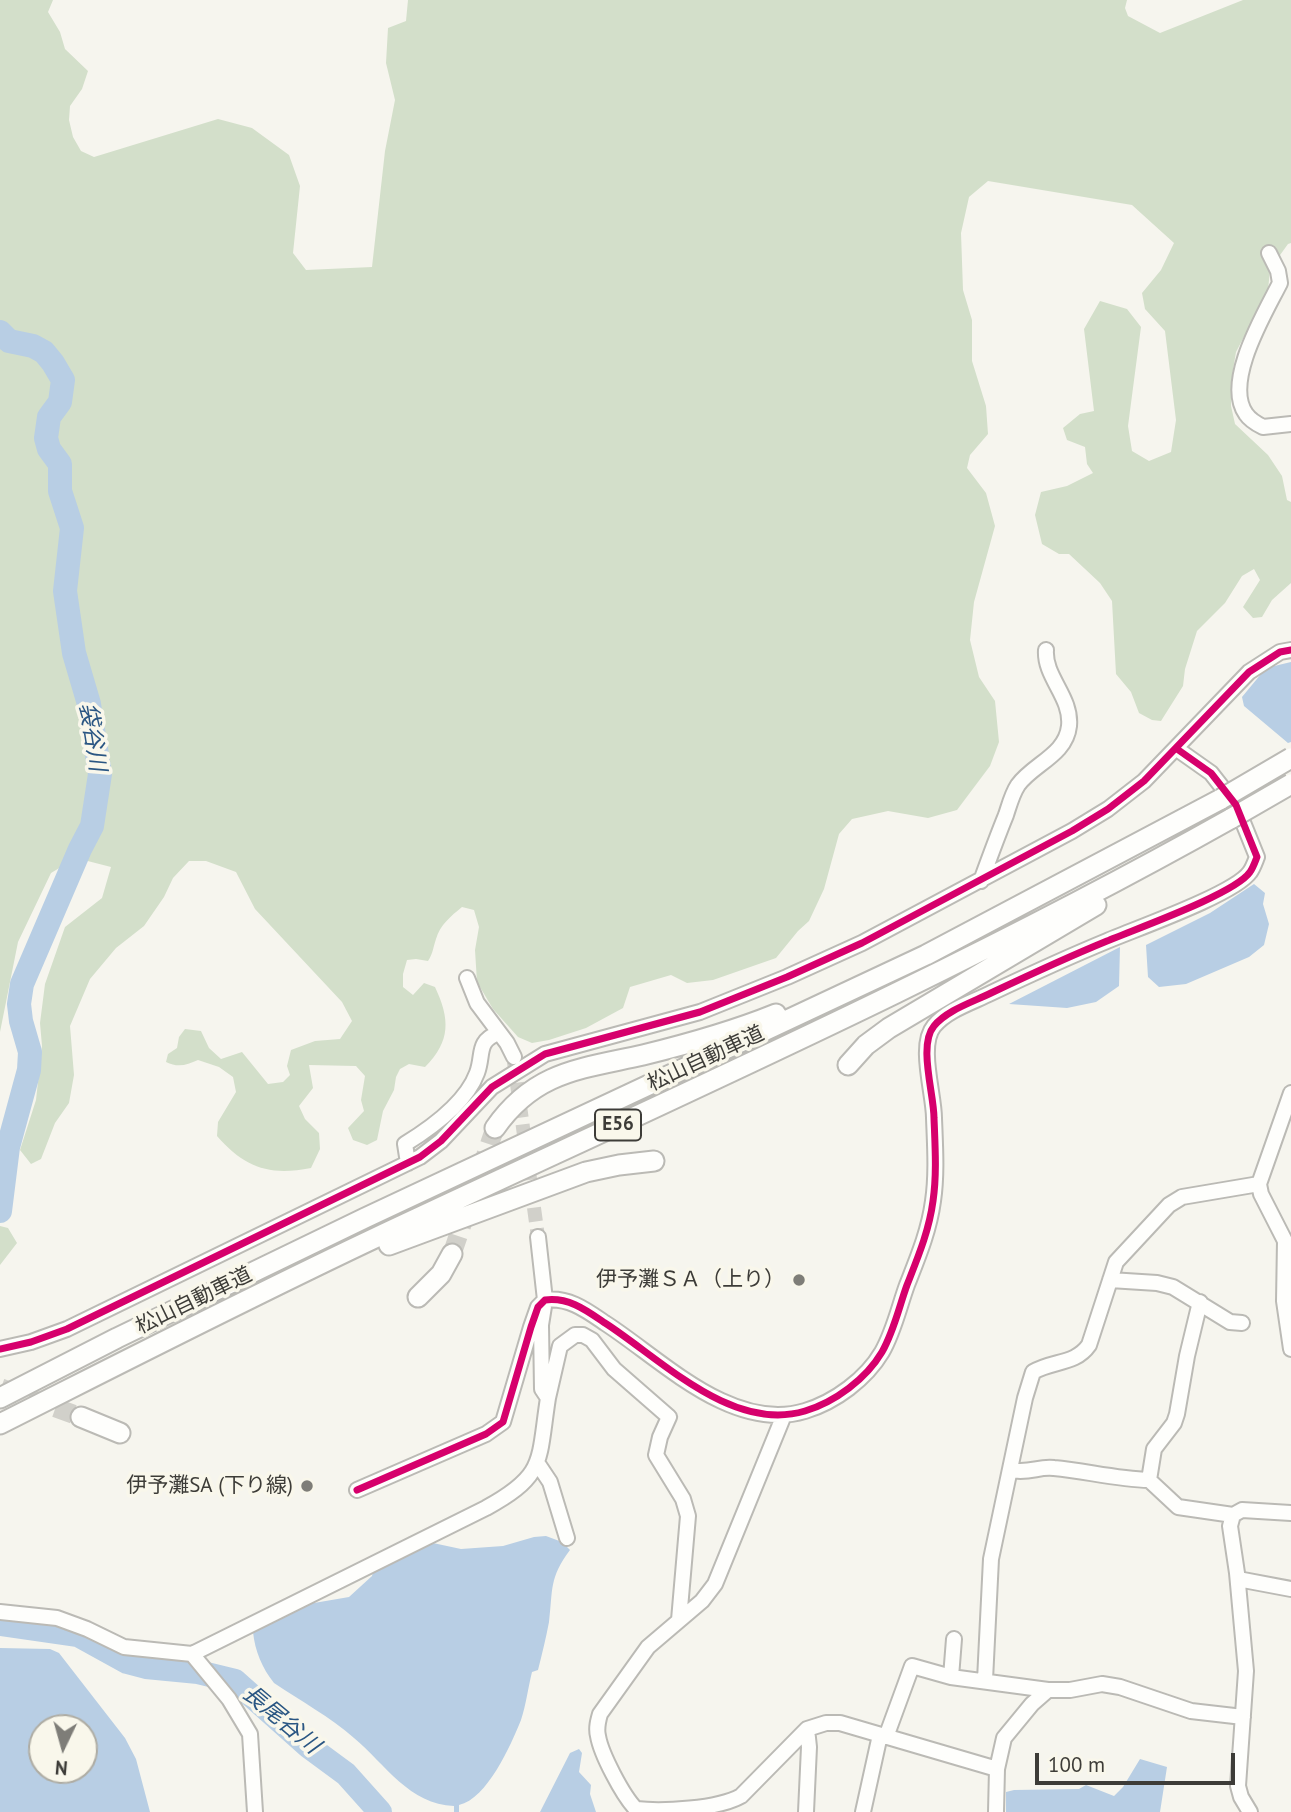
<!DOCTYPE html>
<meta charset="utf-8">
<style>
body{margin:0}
#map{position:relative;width:1291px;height:1812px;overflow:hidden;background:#f6f5ee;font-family:"PT Sans",sans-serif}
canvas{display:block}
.north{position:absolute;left:28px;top:1714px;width:70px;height:70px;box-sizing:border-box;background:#f9f7eb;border:2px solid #aeaca3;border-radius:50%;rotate:185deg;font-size:19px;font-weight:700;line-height:28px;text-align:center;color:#3d3c38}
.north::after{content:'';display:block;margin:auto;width:24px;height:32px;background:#7e7d78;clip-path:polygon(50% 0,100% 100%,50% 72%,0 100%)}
.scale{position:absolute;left:1035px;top:1753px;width:200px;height:32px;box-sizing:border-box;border:4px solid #3d3c38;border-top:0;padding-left:9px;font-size:21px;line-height:24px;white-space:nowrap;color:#3d3c38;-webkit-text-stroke:5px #f9f7eb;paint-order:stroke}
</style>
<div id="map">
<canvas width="1291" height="1812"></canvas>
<div class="north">N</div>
<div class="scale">100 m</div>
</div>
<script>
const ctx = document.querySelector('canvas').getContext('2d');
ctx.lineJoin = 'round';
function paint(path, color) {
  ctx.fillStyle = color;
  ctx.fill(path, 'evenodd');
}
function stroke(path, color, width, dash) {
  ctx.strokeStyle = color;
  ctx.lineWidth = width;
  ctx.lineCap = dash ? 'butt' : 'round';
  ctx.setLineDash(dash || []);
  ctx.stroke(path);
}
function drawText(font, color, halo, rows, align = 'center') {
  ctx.font = font + ' "PT Sans","Noto Sans JP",sans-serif';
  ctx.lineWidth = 7;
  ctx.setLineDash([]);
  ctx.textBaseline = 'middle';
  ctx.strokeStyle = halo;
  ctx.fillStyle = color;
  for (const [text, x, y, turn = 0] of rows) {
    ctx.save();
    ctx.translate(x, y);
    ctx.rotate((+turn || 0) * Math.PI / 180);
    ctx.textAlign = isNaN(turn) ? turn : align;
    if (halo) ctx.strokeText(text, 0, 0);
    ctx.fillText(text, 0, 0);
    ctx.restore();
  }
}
paint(new Path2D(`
 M0 0H53L48 12 60 32 65 49 88 71 82 89 70 106 69 120 73 137 81 151 94 157 218 119 252 128 289 155 300 186 293 253 306 270 372 267 385 151 395 100 386 63 388 28 406 21 408 0H1127L1125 8 1128 16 1160 33 1243 0H1291V243L1288 244 1270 269 1268 291 1236 352 1232 376 1231 406 1235 424 1268 455 1282 476 1287 500 1291 502V583L1272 600 1262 617 1253 618 1243 607 1260 580 1254 569 1242 576 1225 603 1197 631 1185 669 1183 686 1161 721 1152 720 1139 713 1131 692 1116 674 1112 601 1100 583 1069 554H1059L1042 544 1035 515 1041 492 1067 486 1093 473 1087 464 1085 447 1067 440 1063 428 1080 414 1094 411 1084 329 1100 301 1127 309 1141 327 1128 426 1132 451 1149 461 1171 452 1176 420 1165 331 1145 309 1142 293 1161 270 1174 243 1132 205 988 181 969 197 961 233 963 290 972 320V361L986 406 988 434 970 455 967 468 986 493 995 526 974 602 970 640 979 677 995 701 999 742 990 766 957 810 928 818 888 811 852 819 839 834 824 889 809 921 798 931 776 958 713 980 687 983 671 975 630 987 623 1008 586 1028 549 1040 532 1043 518 1037 493 1009 477 982 475 950 479 927 474 910 462 907C451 916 440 925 436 939 433 948 433 953 428 961L416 959 407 960 403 974V987L413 995 424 983 435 987C450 1019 451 1041 425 1067L409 1064 400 1069 396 1077 394 1090 383 1111 377 1140 367 1145 353 1140 348 1128 364 1111 361 1100 365 1076 356 1066 309 1065 313 1088 299 1106 305 1119 319 1133 320 1149 311 1168C269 1176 245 1168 217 1136L218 1122 236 1092 233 1077 219 1067 198 1060C187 1065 178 1068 166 1062L168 1054 177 1048 179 1037 185 1029 201 1031 209 1048 221 1059 242 1052 268 1084 283 1082 290 1075 287 1066 291 1050 315 1041 340 1039 352 1021 342 1002 255 909 236 872 206 861H189L173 878 164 897 144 926 116 948 90 979 70 1026 74 1075 69 1103 55 1123 41 1159 31 1164 20 1150 36 1100 42 1046 40 1023 45 984 65 927 102 898 111 867 76 858 51 873 18 942 0 1032Z
 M0 1226 8 1228 17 1243 0 1265Z`), '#d3dfca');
paint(new Path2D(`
 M1291 662V742L1288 743 1244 706 1242 697 1266 668Z
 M1254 884 1265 893 1263 904 1269 924 1264 945 1249 957 1186 984 1159 987 1148 977 1146 945 1210 913Z
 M1120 947 1119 986 1096 1002 1067 1008 1009 1004Z
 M546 1536 562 1542 570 1550C549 1578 553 1589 549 1622 546 1638 542 1654 538 1670L532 1672C528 1688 526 1705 521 1720 511 1745 487 1799 459 1805V1812H454V1806C410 1805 385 1764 354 1738 330 1717 301 1701 274 1683 262 1668 255 1651 253 1632L256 1627 309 1602 314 1603 349 1597 372 1576 374 1568 433 1543 461 1549 503 1546 534 1537Z
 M0 1648 50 1649 59 1653 125 1738 136 1759 150 1812H0ZM42 1728H84V1770H42Z
 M579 1749 582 1753 579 1772 591 1785 590 1794 596 1812H540L570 1753Z
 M1140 1759 1167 1767 1160 1812H1006V1792L1014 1790 1079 1789 1086 1785 1114 1796 1123 1787Z`), '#b8cee4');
stroke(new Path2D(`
 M0 332 9 341 33 346 44 352 53 363 63 380 60 402 49 417 46 438 49 449 60 464V491L72 528 65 591 74 653 89 704 100 774 92 826 80 849 22 984 19 1004 21 1021 30 1052 29 1070 8 1147 0 1211
 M0 1624 78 1635 127 1662 146 1667 198 1672 235 1681 308 1746 346 1774 380 1812`), '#b8cee4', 24);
stroke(new Path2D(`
 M514 1062 538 1237`), '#d1d0ca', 14, [14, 7]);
stroke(new Path2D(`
 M452 1254 495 1128
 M1 1388 81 1417`), '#d1d0ca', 19, [19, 10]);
const minor = new Path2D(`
 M1269 253 1278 271 1280 283C1265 313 1223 382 1246 414 1250 420 1257 424 1263 427L1291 424
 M981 881C989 859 997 837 1006 815 1009 806 1012 794 1018 785 1033 764 1066 755 1069 726 1072 697 1044 677 1046 650
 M467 978 477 1003 507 1043 514 1057
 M1291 1093 1259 1184 1261 1194 1285 1241 1284 1301 1291 1349
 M408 1163 405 1144C431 1128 466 1103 477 1073 484 1054 476 1042 498 1033
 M538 1237 545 1300 541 1325 542 1389 548 1398 560 1346 575 1335H583L592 1340 614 1369 669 1417 660 1437 656 1455 683 1499 688 1516 679 1620
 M1110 1280 1157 1283 1173 1287 1230 1322 1242 1323
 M0 1349 31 1342 67 1329 420 1157 441 1141 492 1087 545 1054 700 1012 787 977 862 943 1072 831 1108 809 1144 781 1249 672 1280 652 1291 650
 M784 1415 715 1584 702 1601 648 1647 600 1714C598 1721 596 1728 598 1736 601 1754 623 1796 636 1809 662 1812 718 1809 741 1796L807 1729 826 1723H840L997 1769 996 1812
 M538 1464 550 1482 567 1538
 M1010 1470C1030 1474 1038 1466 1054 1468 1086 1471 1116 1479 1149 1480L1178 1507 1233 1515
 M1149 1480 1154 1449 1174 1423 1177 1414 1187 1356 1200 1302
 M357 1490 486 1434 503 1422 531 1327 538 1307 545 1300C569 1297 586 1310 605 1323 661 1359 732 1433 805 1411 835 1402 866 1379 882 1352 894 1331 899 1307 907 1285 918 1257 929 1231 933 1201 937 1174 935 1145 934 1118 934 1094 918 1045 934 1026 947 1010 973 1002 991 993 1029 975 1068 957 1107 941 1135 929 1235 894 1250 872 1253 868 1255 862 1257 857L1236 805 1211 773 1177 749
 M1238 1579 1291 1589
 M0 1612 57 1618 87 1629 124 1647 192 1654
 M951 1677 954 1639
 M985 1680 991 1559 1025 1398 1033 1372C1053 1360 1075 1365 1089 1345L1116 1262 1169 1205 1182 1197 1259 1184
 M886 1737 912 1666 951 1677 1048 1690
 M997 1769 1004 1738 1032 1704 1048 1690H1070L1102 1684 1120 1687 1191 1711 1243 1717
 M255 1812 250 1734 229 1699 192 1654 486 1508C546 1475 538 1462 548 1398
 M806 1812 809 1747 807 1729
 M863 1812 880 1735
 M1250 1812 1241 1797 1238 1786 1246 1671 1237 1573 1230 1526 1233 1515 1242 1510 1291 1513`);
const highway = new Path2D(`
 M848 1065 866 1045 889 1028 1096 905
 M495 1128C535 1071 581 1069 643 1055 688 1044 734 1031 776 1014
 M389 1245 586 1172 619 1165 654 1161
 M418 1297 441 1274 452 1254
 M0 1398 117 1338 365 1218 926 955 1221 799
 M81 1417 120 1433
 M0 1424C125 1361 250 1297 377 1237 664 1102 955 974 1232 818`);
stroke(minor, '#bbbab5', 18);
stroke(highway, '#bbbab5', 23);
stroke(minor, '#fefefc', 14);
stroke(highway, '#fefefc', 19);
const highwayBridge = new Path2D(`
 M1221 799 1291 758
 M1232 818 1291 784`);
stroke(highwayBridge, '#bbbab5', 23, []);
stroke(highwayBridge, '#fefefc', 19);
stroke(new Path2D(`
 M0 1349 31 1342 67 1329 420 1157 441 1141 492 1087 545 1054 700 1012 787 977 862 943 1072 831 1108 809 1144 781 1249 672 1280 652 1291 650
 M357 1490 486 1434 503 1422 531 1327 538 1307 545 1300C569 1297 586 1310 605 1323 661 1359 732 1433 805 1411 835 1402 866 1379 882 1352 894 1331 899 1307 907 1285 918 1257 929 1231 933 1201 937 1174 935 1145 934 1118 934 1094 918 1045 934 1026 947 1010 973 1002 991 993 1029 975 1068 957 1107 941 1135 929 1235 894 1250 872 1253 868 1255 862 1257 857L1236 805 1211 773 1177 749`), '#d6006c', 7);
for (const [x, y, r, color] of [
 [799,1280,7,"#7e7d78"],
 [307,1486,7,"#7e7d78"]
]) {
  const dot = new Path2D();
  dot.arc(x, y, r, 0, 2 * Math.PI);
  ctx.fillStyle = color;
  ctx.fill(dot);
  stroke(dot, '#f9f7eb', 2.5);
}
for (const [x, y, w] of [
 [618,1125,46]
]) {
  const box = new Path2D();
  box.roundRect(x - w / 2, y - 15.5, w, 31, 5);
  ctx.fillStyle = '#f9f7eb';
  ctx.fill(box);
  stroke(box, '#3d3c38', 2);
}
drawText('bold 19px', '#3d3c38', null, [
 ["E56",618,1125]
]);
drawText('21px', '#3d3c38', '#f9f7eb', [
 ["松山自動車道",706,1059,-25],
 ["松山自動車道",194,1301,-26]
]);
drawText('21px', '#3d3c38', '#f9f7eb', [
 ["伊予灘ＳＡ（上り）",785,1280],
 ["伊予灘SA (下り線)",293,1486]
], 'right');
drawText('italic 23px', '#2a5683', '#f9f7eb', [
 ["袋谷川",92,737,81],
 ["長尾谷川",281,1720,40]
]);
</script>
